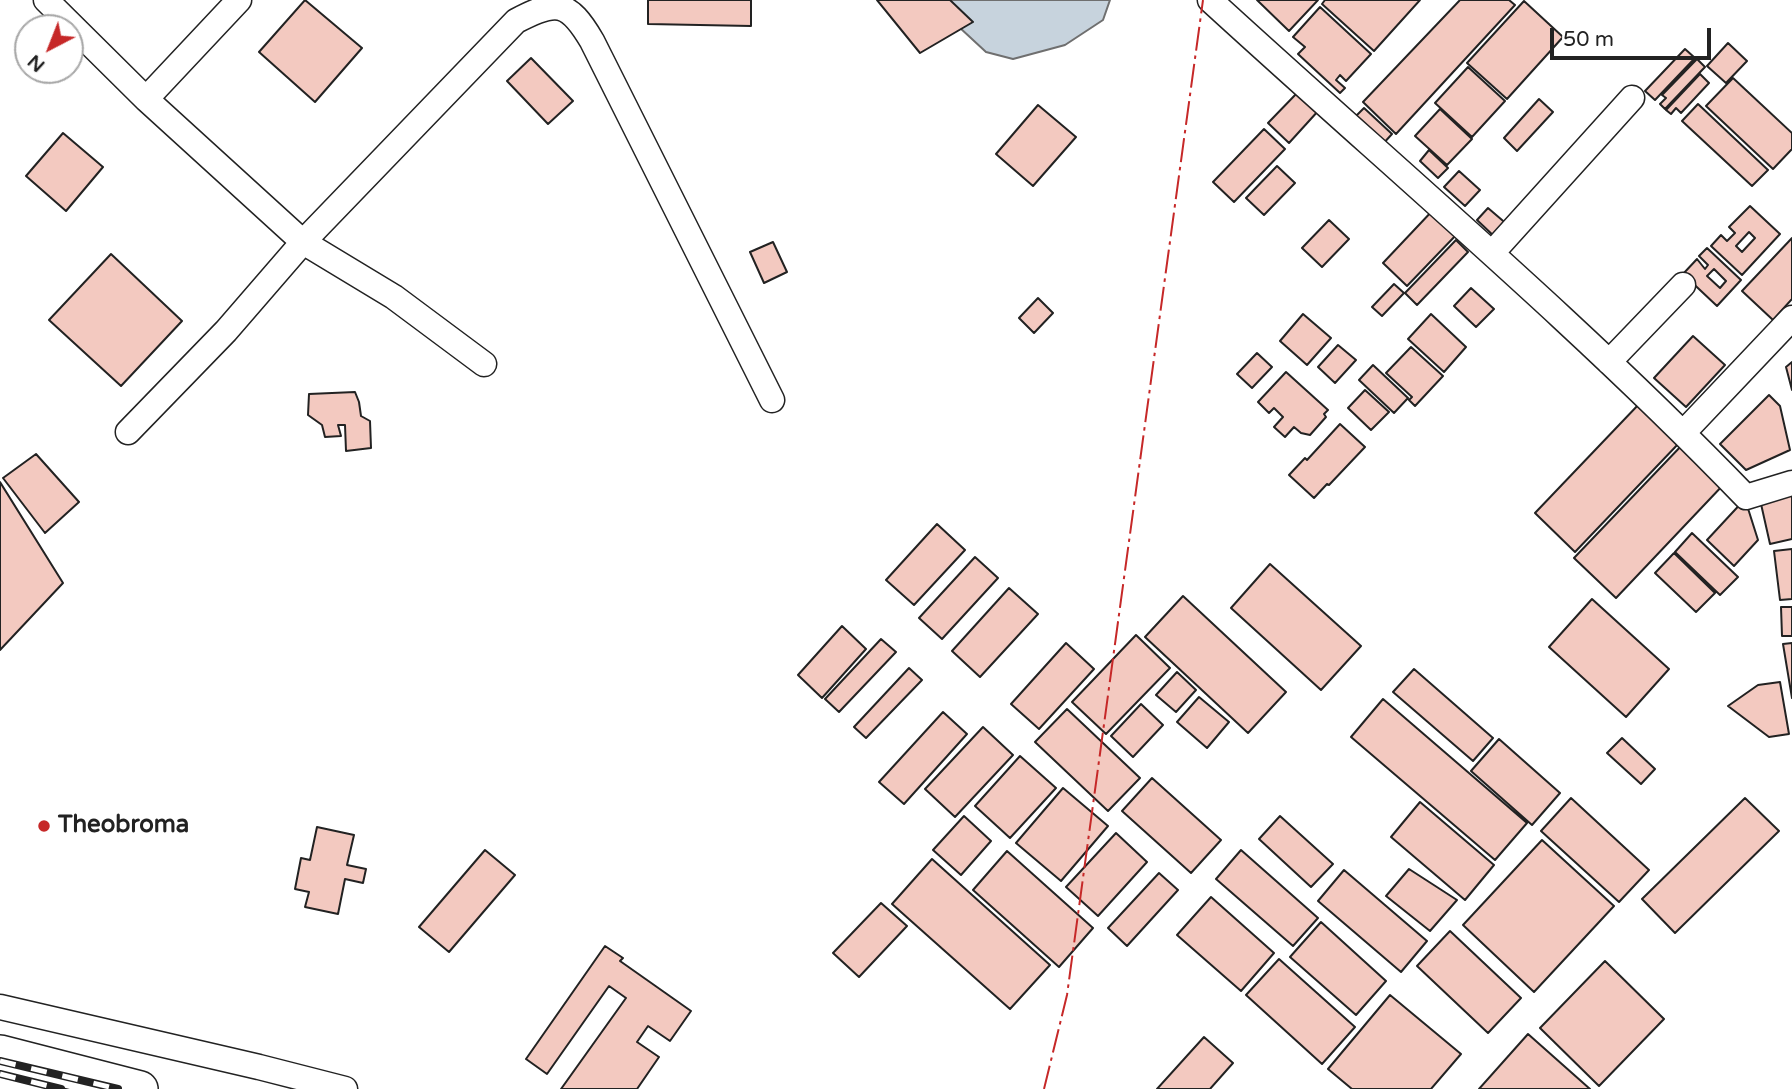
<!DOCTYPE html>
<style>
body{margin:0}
#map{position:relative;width:1792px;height:1089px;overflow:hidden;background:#fff;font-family:"Varela Round",sans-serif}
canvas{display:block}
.north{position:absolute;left:14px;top:14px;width:70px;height:70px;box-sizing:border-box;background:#fff;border:2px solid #a7a7a7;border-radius:50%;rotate:222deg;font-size:19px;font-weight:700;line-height:28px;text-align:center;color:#222}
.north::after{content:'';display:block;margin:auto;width:24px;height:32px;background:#c62828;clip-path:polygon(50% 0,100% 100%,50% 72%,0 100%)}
.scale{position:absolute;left:1550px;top:28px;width:161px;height:32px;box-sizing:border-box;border:4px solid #222;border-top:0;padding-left:9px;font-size:21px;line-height:24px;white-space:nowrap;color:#222;-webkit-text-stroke:5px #fff;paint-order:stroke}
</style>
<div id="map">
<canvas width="1792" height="1089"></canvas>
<div class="north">N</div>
<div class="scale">50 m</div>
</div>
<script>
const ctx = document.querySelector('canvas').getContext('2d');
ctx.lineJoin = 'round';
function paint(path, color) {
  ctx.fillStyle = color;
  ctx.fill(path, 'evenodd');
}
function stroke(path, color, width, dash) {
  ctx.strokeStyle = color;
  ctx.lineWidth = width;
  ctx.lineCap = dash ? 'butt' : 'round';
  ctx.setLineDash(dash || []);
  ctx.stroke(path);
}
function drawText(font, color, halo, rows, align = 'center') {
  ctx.font = font + ' "Varela Round",sans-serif';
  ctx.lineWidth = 5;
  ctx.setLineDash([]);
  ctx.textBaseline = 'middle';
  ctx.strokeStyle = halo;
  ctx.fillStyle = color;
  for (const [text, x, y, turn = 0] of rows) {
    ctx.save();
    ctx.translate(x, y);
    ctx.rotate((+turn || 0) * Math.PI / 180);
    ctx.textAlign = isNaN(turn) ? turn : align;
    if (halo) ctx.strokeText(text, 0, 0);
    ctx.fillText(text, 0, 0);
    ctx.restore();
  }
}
const water = new Path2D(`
 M938 0H1110L1103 20 1065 45 1013 59 986 52 959 27Z`);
paint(water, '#c7d3dd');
stroke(water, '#6f6f6f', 2);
const building = new Path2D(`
 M305 0 362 48 315 102 259 52Z
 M648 0H751V26L648 24Z
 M877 0H950L973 22 920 53Z
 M1257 0H1318L1289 31Z
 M1325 0H1420L1374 51 1322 4Z
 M1460 0H1509L1515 5 1396 134 1363 102Z
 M1524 1 1563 37 1507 99 1467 63Z
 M1320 7 1371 54 1346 81 1340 75 1336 80 1345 88 1340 93 1298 54 1305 47 1293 37Z
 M1728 43 1747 61 1726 83 1707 66Z
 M1685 49 1695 58 1655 100 1645 91Z
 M531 58 573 101 548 124 507 81Z
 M1697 59 1705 67 1665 109 1660 104 1666 98 1662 95Z
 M1468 67 1505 101 1472 137 1435 103Z
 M1700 74 1709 83 1681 113 1676 108 1671 114 1666 110Z
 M1733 78 1792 133V149L1773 169 1706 106Z
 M1298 92 1319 110 1289 143 1268 123Z
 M1539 99 1553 112 1517 151 1504 138Z
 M1698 104 1768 170 1752 186 1682 121Z
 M1038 105 1076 137 1033 186 996 154Z
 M1364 108 1392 134 1381 146 1353 119Z
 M1440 109 1472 139 1447 165 1415 136Z
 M1264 129 1285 149 1234 202 1213 182Z
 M63 133 103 167 66 211 26 176Z
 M1429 150 1448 168 1438 178 1420 161Z
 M1277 166 1295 183 1264 215 1246 198Z
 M1459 171 1480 190 1465 206 1444 187Z
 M1750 206 1780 234 1742 275 1711 246 1721 235 1727 241 1735 233 1729 227ZM1749 232 1755 238 1742 252 1736 246Z
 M1488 208 1509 226 1497 239 1477 220Z
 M1434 209 1458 233 1407 286 1383 263Z
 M1329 220 1349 239 1322 267 1302 248Z
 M1792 238V299L1773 320 1742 291Z
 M1456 240 1468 252 1417 305 1405 293Z
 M773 242 787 272 764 283 750 252Z
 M1707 248 1741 280 1717 306 1683 274 1697 259 1705 269 1708 265 1699 256ZM1714 269 1726 281 1720 288 1707 276Z
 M111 254 182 321 121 386 49 320Z
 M1394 284 1404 293 1382 316 1372 307Z
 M1471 288 1494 309 1476 327 1454 306Z
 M1038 298 1053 313 1034 333 1019 318Z
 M1303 314 1331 338 1307 365 1280 341Z
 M1431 314 1466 347 1444 372 1408 339Z
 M1693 336 1725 365 1686 407 1654 378Z
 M1338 345 1356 360 1335 383 1318 367Z
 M1411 347 1443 376 1415 406 1409 400 1412 397 1386 373Z
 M1257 353 1272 367 1252 388 1237 374Z
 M1792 362V390L1786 367Z
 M1373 365 1408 398 1394 413 1359 380Z
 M1286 372 1328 410 1324 414 1326 417 1310 435 1301 433 1294 427 1285 437 1274 427 1283 417 1274 408 1269 413 1258 402Z
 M1365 390 1389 412 1371 430 1348 408Z
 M355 392 359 402 361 416 370 421 371 448 346 451 345 425H338L341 436 325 437 322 425 308 415 309 394Z
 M1769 395 1780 406 1790 450 1746 470 1720 444Z
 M1640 403 1680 442 1575 552 1535 513Z
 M1340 424 1365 447 1329 485 1327 484 1314 498 1289 475 1305 458 1307 460Z
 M1683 444 1725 483 1616 598 1574 558Z
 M36 454 79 502 45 533 3 478Z
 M0 482 63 583 0 650Z
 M1792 488V539L1770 544 1759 495Z
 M1745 499 1758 540 1734 566 1707 540Z
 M937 524 965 550 914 605 886 580Z
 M1692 533 1738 577 1720 595 1675 552Z
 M1792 549V599L1780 600 1774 551Z
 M1674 553 1715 593 1696 612 1655 573Z
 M975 557 998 578 942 639 919 618Z
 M1270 564 1361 646 1321 690 1231 608Z
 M1009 588 1038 614 980 677 952 651Z
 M1183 596 1286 692 1248 733 1145 637Z
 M1592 599 1669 669 1626 717 1549 647Z
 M1781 607H1792V636H1782Z
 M842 626 866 649 822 698 798 675Z
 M1136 635 1170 668 1106 734 1072 702Z
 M881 639 896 652 839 712 825 699Z
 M1066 643 1094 669 1039 729 1011 704Z
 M1792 643V698L1783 644Z
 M909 668 922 680 866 738 854 727Z
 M1414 669 1493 738 1473 761 1393 692Z
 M1177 672 1196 690 1176 712 1156 695Z
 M1780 682 1789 734 1769 737 1728 706 1758 685Z
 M1199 697 1229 722 1207 748 1177 722Z
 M1383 699 1527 823 1495 860 1351 737Z
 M1141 704 1163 725 1133 757 1111 736Z
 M1067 709 1140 778 1108 811 1035 742Z
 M943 712 967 734 904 804 879 782Z
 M983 727 1013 755 955 817 925 789Z
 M1622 738 1655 769 1641 784 1607 753Z
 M1499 739 1560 793 1532 825 1471 771Z
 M1020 756 1056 788 1010 838 975 806Z
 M1152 778 1221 840 1191 873 1122 811Z
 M1063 788 1108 826 1061 881 1016 843Z
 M1571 798 1649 870 1619 902 1541 831Z
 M1745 798 1779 831 1675 933 1642 899Z
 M1420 802 1494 865 1465 900 1391 837Z
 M964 816 991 841 961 875 933 850Z
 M1280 816 1333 864 1311 887 1259 839Z
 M317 827 354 835 347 865 366 869 363 883 345 879 338 914 305 907 309 892 295 889 301 858 310 860Z
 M1116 833 1147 862 1098 916 1066 887Z
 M1542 840 1614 906 1534 992 1463 925Z
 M485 850 515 875 449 952 419 927Z
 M1241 850 1318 918 1293 946 1216 879Z
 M1007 851 1093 928 1059 967 973 890Z
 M932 859 1050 965 1010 1009 892 904Z
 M1409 869 1457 900 1430 931 1386 896Z
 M1344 870 1427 941 1401 972 1318 901Z
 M1159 873 1178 890 1127 946 1108 928Z
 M1211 897 1274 953 1241 991 1177 935Z
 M881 903 907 926 859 977 833 953Z
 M1321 922 1386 981 1356 1015 1290 957Z
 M1450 931 1521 998 1488 1033 1417 966Z
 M605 946 623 958 620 961 691 1011 670 1041 648 1026 637 1042 659 1057 637 1089H561L626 998 609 986 547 1074 526 1059Z
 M1279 959 1355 1027 1322 1064 1246 995Z
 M1605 961 1664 1019 1599 1086 1540 1028Z
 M1390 995 1461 1054 1431 1089H1352L1328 1069Z
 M1528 1034 1590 1089H1479Z
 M1204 1037 1233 1063 1210 1089H1157Z`);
paint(building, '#f3c9c0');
stroke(building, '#222', 2);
const minor = new Path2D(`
 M46 0 146 99 303 242 394 297 484 364
 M1210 0C1390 165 1577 322 1746 497L1792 483
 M146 99 239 0
 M1492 253 1632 98
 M1609 362 1683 285
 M128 432 226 331 303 242 516 21C556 0 568 0 592 41L772 400
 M1684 432 1792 318
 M0 1007 259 1067 345 1089`);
const highway = new Path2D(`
 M0 1053 140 1089`);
stroke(minor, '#222', 27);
stroke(highway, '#222', 38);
stroke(minor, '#fff', 24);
stroke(highway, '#fff', 35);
const rail = new Path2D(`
 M0 1061 118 1089
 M0 1074 61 1089`);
stroke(rail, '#222', 8);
stroke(rail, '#fff', 5, [16]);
stroke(new Path2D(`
 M1044 1089 1067 995 1203 0`), '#c62828', 2, [24, 5, 3.5, 5]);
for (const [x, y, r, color] of [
 [44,826,7,"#c62828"]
]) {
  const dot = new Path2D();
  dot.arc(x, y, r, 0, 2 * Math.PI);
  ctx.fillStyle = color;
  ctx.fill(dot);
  stroke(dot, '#fff', 2.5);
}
drawText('bold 24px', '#222', '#fff', [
 ["Theobroma",58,826]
], 'left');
</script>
